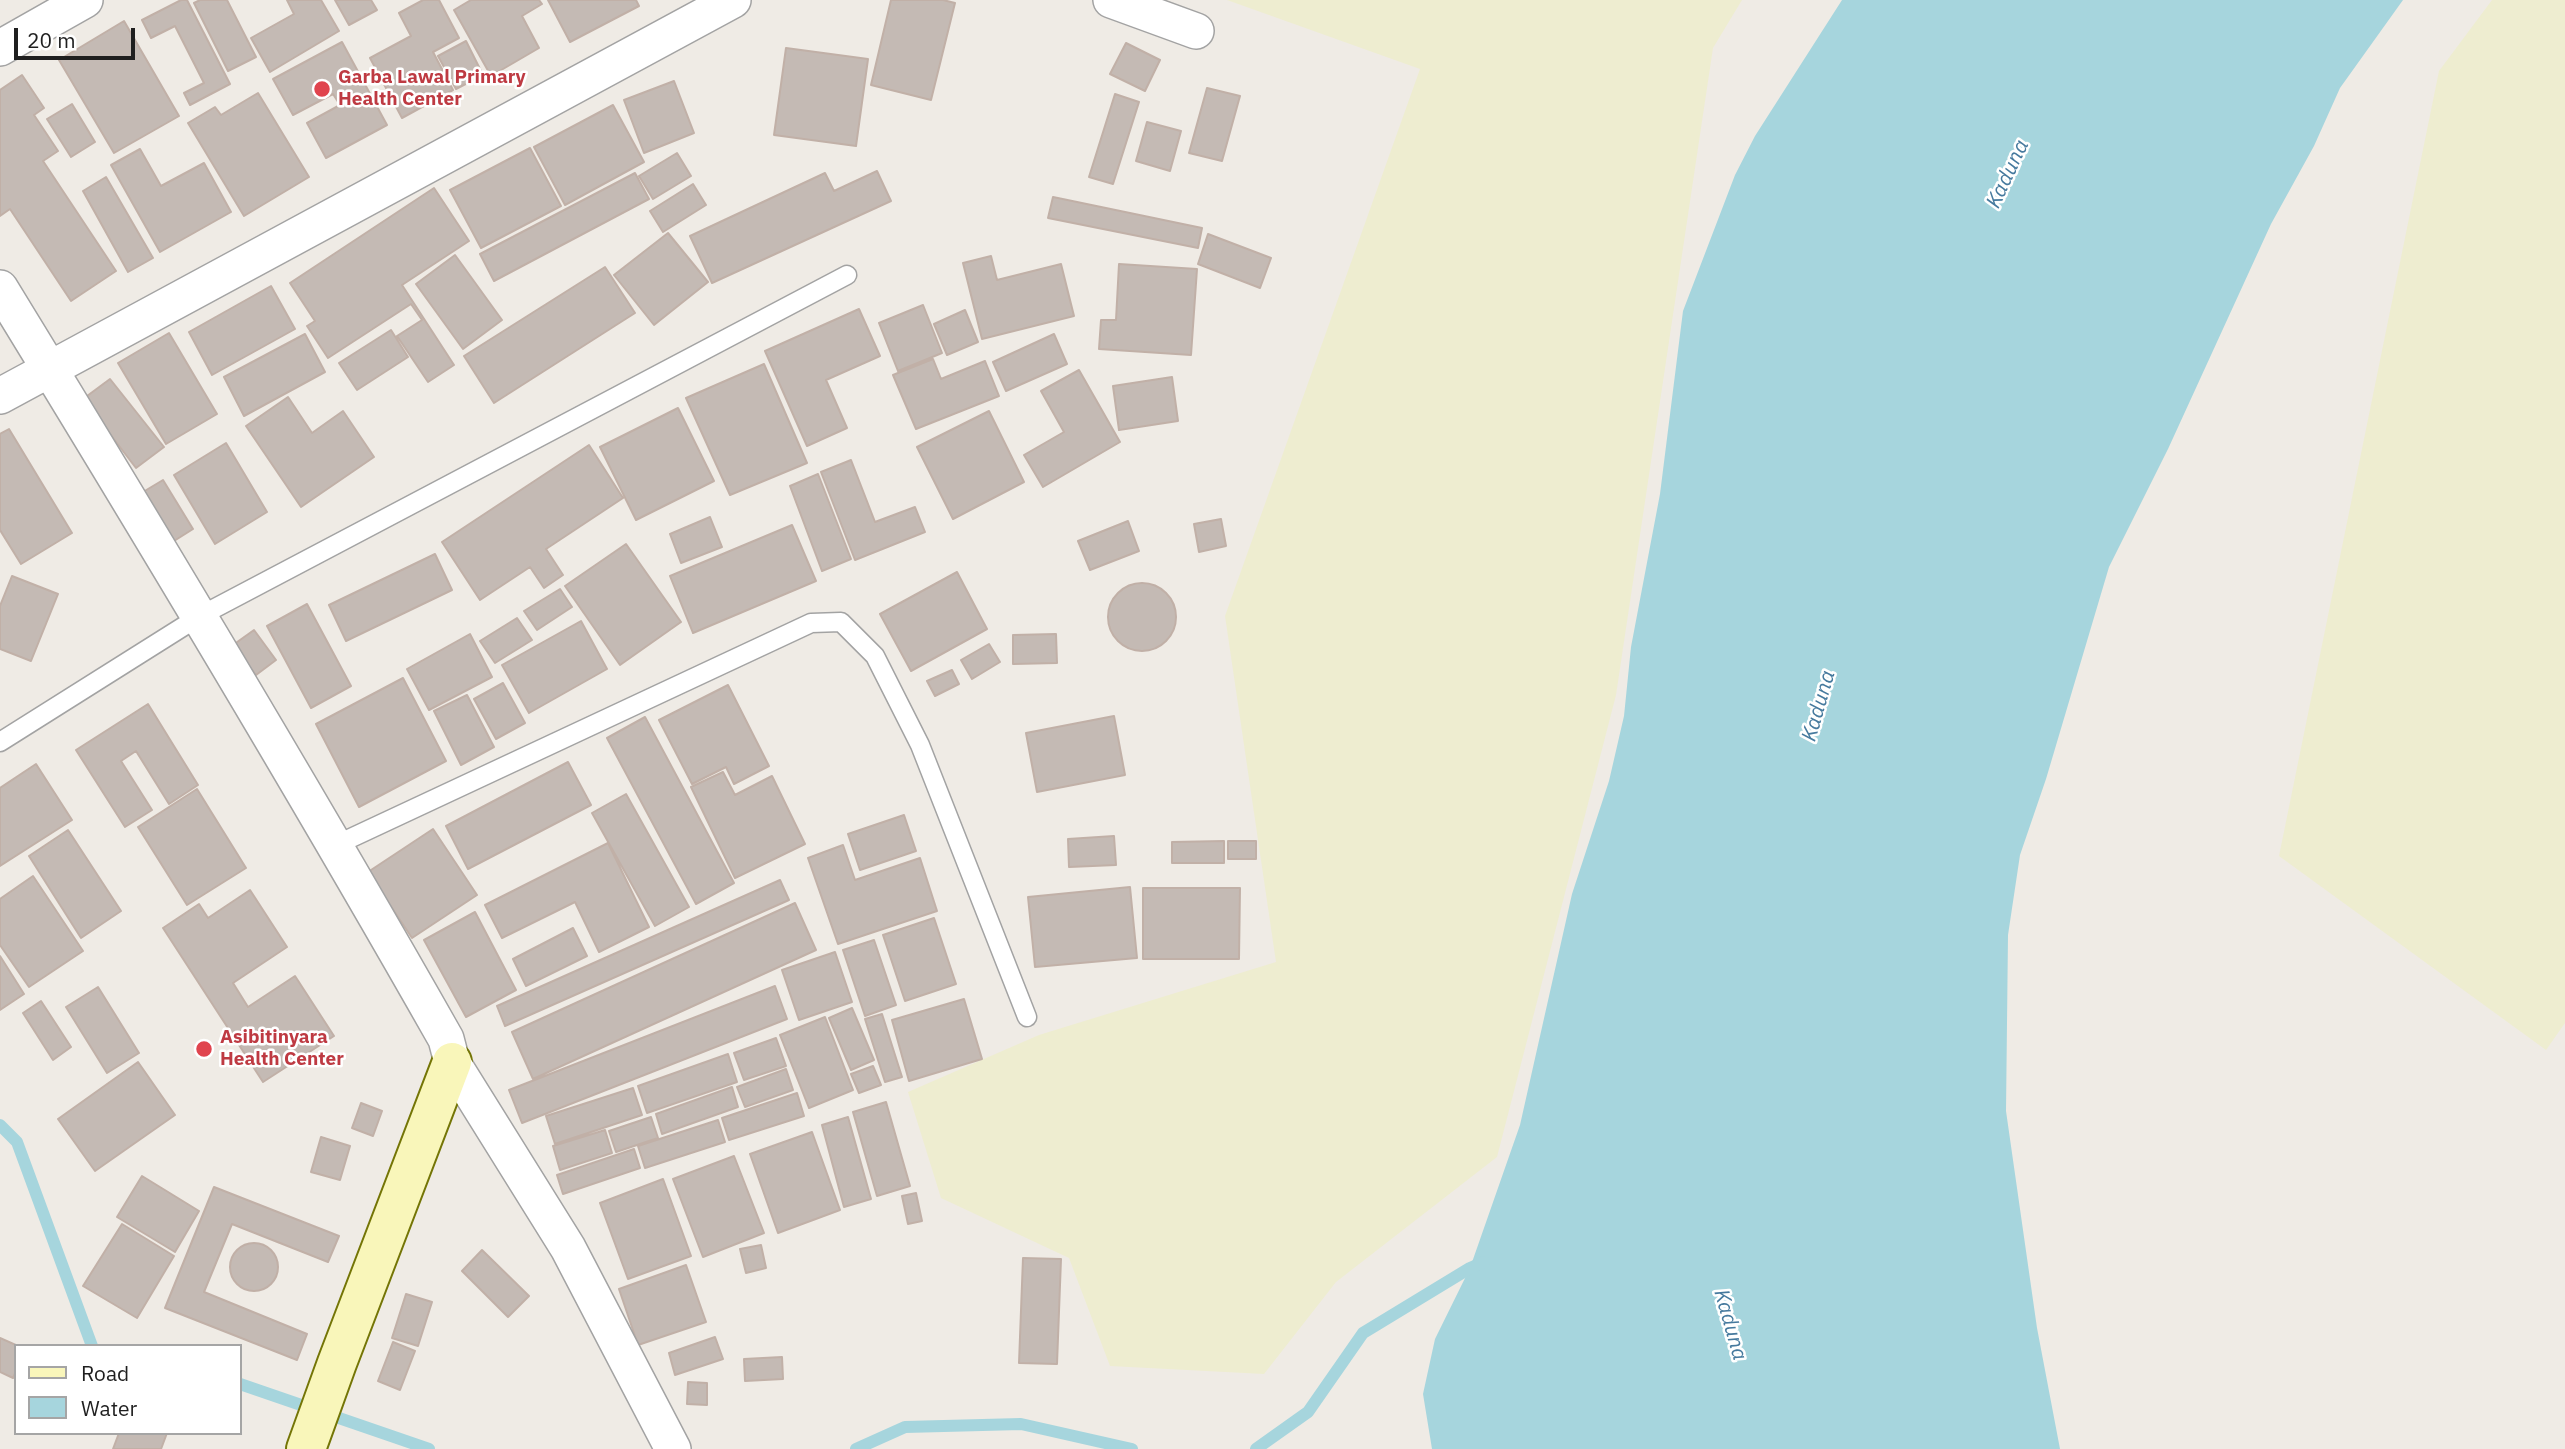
<!DOCTYPE html>
<style>
body{margin:0}
#map{position:relative;width:2565px;height:1449px;overflow:hidden;background:#efebe5;font-family:"IBM Plex Sans",sans-serif}
canvas{display:block}
.legend{position:absolute;left:14px;top:1344px;width:228px;height:91px;box-sizing:border-box;background:#fff;border:2px solid #a5a5a5;margin:0;padding:9px 12px;list-style:none;font-size:21px;color:#1f1f1f}
.legend li{display:flex;align-items:center;gap:14px;height:35px}
.legend b{width:35px;border:2px solid #a5a5a5}
.scale{position:absolute;left:14px;top:28px;width:121px;height:32px;box-sizing:border-box;border:4px solid #1f1f1f;border-top:0;padding-left:9px;font-size:21px;line-height:24px;white-space:nowrap;color:#1f1f1f;-webkit-text-stroke:5px #fff;paint-order:stroke}
</style>
<div id="map">
<canvas width="2565" height="1449"></canvas>
<ul class="legend">
<li><b style="height:9px;background:#f9f6ba"></b>Road</li>
<li><b style="height:19px;background:#a6d5dd"></b>Water</li>
</ul>
<div class="scale">20 m</div>
</div>
<script>
const ctx = document.querySelector('canvas').getContext('2d');
ctx.lineJoin = 'round';
function paint(path, color) {
  ctx.fillStyle = color;
  ctx.fill(path, 'evenodd');
}
function stroke(path, color, width, dash) {
  ctx.strokeStyle = color;
  ctx.lineWidth = width;
  ctx.lineCap = dash ? 'butt' : 'round';
  ctx.setLineDash(dash || []);
  ctx.stroke(path);
}
function drawText(font, color, halo, rows, align = 'center') {
  ctx.font = font + ' "IBM Plex Sans",sans-serif';
  ctx.lineWidth = 5;
  ctx.setLineDash([]);
  ctx.textBaseline = 'middle';
  ctx.strokeStyle = halo;
  ctx.fillStyle = color;
  for (const [text, x, y, turn = 0] of rows) {
    ctx.save();
    ctx.translate(x, y);
    ctx.rotate((+turn || 0) * Math.PI / 180);
    ctx.textAlign = isNaN(turn) ? turn : align;
    if (halo) ctx.strokeText(text, 0, 0);
    ctx.fillText(text, 0, 0);
    ctx.restore();
  }
}
paint(new Path2D(`
 M1227 0H1742L1713 48 1616 695 1497 1157 1336 1282 1264 1374 1110 1366 1069 1258 941 1198 908 1092 1039 1035 1276 962 1225 616 1420 69Z
 M2492 0H2565V1023L2546 1050 2279 856 2439 71Z`), '#eeedd0');
paint(new Path2D(`
 M1842 0H2403L2340 88 2314 146 2271 224 2168 449 2109 567 2046 779 2020 855 2008 935 2006 1111 2037 1328 2060 1449H1432L1423 1394 1435 1339 1470 1268 1520 1125 1572 894 1609 781 1624 716 1631 647 1660 494 1683 311 1735 175 1755 136Z`), '#a6d5dd');
stroke(new Path2D(`
 M0 1125 17 1142 92 1346
 M240 1384 429 1449
 M856 1449 905 1427 1021 1424 1132 1449
 M1256 1449 1308 1412 1363 1333 1470 1268 1484 1262`), '#a6d5dd', 12);
const building = new Path2D(`
 M181 0H187L230 84 190 105 184 93 204 83 175 26 151 38 142 20Z
 M200 0H227L256 57 228 71 194 3Z
 M287 0H321L339 31 270 72 251 38 294 14Z
 M335 0H371L377 10 349 25Z
 M423 0H439L459 38 433 52 453 90 402 118 370 58 411 36 399 13Z
 M471 0H539L542 4 522 16 539 48 491 76 454 10Z
 M548 0H636L639 6 570 42Z
 M891 0H943L955 3 931 100 871 85Z
 M124 21 179 116 114 153 59 60Z
 M466 41 483 75 456 89 438 56Z
 M342 42 387 125 326 158 307 123 340 105 333 94 293 115 273 79Z
 M1126 43 1160 60 1145 91 1110 74Z
 M786 48 868 59 856 146 774 135Z
 M22 75 44 108 34 115 58 151 43 161 116 271 71 301 10 209 0 216V90Z
 M674 81 694 133 644 153 624 100Z
 M1207 88 1240 96 1222 161 1189 153Z
 M258 93 309 177 244 216 188 123 215 107 221 115Z
 M1115 94 1139 102 1113 184 1089 177Z
 M72 104 95 142 71 157 47 119Z
 M613 105 644 162 565 205 534 147Z
 M1147 122 1181 131 1170 171 1136 161Z
 M530 148 561 206 481 248 450 190Z
 M140 149 161 186 204 163 231 212 160 252 111 165Z
 M677 153 691 176 653 199 639 176Z
 M877 171 891 201 712 283 690 236 825 173 834 191Z
 M635 173 649 199 494 281 480 254Z
 M106 177 153 258 128 272 83 191Z
 M693 184 706 205 663 232 650 211Z
 M434 188 469 241 402 285 454 365 428 382 397 336 422 320 411 304 328 358 307 326 315 321 290 283Z
 M1053 197 1202 228 1198 248 1048 218Z
 M668 233 708 282 654 325 614 275Z
 M1208 234 1271 258 1260 288 1198 264Z
 M455 255 502 320 463 349 416 284Z
 M991 256 997 280 1061 264 1074 316 982 339 963 263Z
 M1119 264 1197 269 1191 355 1099 349 1101 320H1116Z
 M605 267 635 313 494 403 464 356Z
 M271 286 295 329 212 375 189 332Z
 M923 305 942 353 898 371 879 323Z
 M859 309 880 356 826 380 847 428 807 446 765 351Z
 M965 310 978 342 947 355 934 324Z
 M391 330 408 357 357 390 339 363Z
 M169 333 217 414 166 444 118 363Z
 M305 334 325 372 244 416 224 377Z
 M1054 334 1067 364 1006 391 993 362Z
 M933 359 941 379 985 361 999 396 916 429 893 375Z
 M764 364 807 463 730 495 686 398Z
 M1079 370 1120 442 1043 487 1024 455 1064 432 1041 391Z
 M1172 377 1178 421 1119 430 1113 386Z
 M110 379 164 447 136 468 83 399Z
 M288 397 312 433 343 411 374 457 301 507 246 426Z
 M678 408 714 481 636 520 600 447Z
 M989 411 1024 482 953 519 917 447Z
 M9 429 72 533 21 564 0 530V434Z
 M226 443 267 512 215 544 174 475Z
 M589 445 623 498 546 549 563 575 544 588 530 567 480 600 442 542Z
 M851 460 875 522 915 507 925 532 855 560 821 472Z
 M818 474 851 559 822 571 790 486Z
 M163 480 193 529 174 541 143 492Z
 M710 517 722 547 681 563 670 534Z
 M1221 519 1226 546 1199 552 1194 524Z
 M1128 521 1139 551 1090 570 1078 541Z
 M792 525 816 581 693 633 670 576Z
 M626 544 681 622 620 665 565 586Z
 M435 554 452 590 346 641 329 605Z
 M957 572 987 629 911 671 880 614Z
 M12 576 58 594 31 661 0 649V606Z
 M1108 617a34 34 0 1 1 68 0a34 34 0 1 1-68 0Z
 M560 589 572 607 537 630 524 611Z
 M307 604 351 686 311 708 267 626Z
 M517 618 532 640 495 663 480 641Z
 M581 621 607 669 529 713 502 665Z
 M254 630 276 660 256 675 233 645Z
 M470 634 492 677 429 710 407 669Z
 M1056 634 1057 663 1013 664V635Z
 M989 644 1000 662 972 679 961 660Z
 M952 670 959 684 935 696 927 681Z
 M403 678 446 761 359 807 316 724Z
 M503 683 525 723 496 739 474 699Z
 M728 685 769 766 734 784 726 767 692 784 659 720Z
 M467 695 494 747 461 765 434 711Z
 M148 704 198 785 169 804 136 751 121 761 152 810 125 827 76 750Z
 M1114 716 1125 775 1037 792 1026 733Z
 M645 717 734 883 696 904 607 738Z
 M568 762 591 805 468 869 446 826Z
 M36 764 72 820 0 866V788Z
 M723 772 735 795 772 776 805 844 735 878 691 787Z
 M197 789 246 868 187 905 138 827Z
 M626 794 689 907 655 926 592 813Z
 M904 815 916 851 860 870 848 834Z
 M433 829 477 895 412 938 368 872Z
 M68 830 121 911 81 938 29 856Z
 M1114 836 1116 865 1069 867 1068 839Z
 M1224 841V863H1172V842Z
 M1228 841H1256V859H1228Z
 M608 843 649 927 599 952 575 902 502 938 485 905Z
 M843 845 855 880 920 858 937 911 838 944 808 858Z
 M33 876 83 951 29 987 0 945V899Z
 M780 880 789 900 505 1026 497 1006Z
 M1130 887 1137 958 1035 967 1028 897Z
 M1143 888H1240L1239 959H1143Z
 M250 890 287 947 233 983 248 1007 295 976 334 1036 263 1082 163 928 199 904 208 918Z
 M795 903 816 950 533 1079 512 1032Z
 M475 912 516 990 466 1017 424 940Z
 M934 918 956 984 905 1001 883 935Z
 M573 928 587 956 526 986 513 959Z
 M874 940 896 1005 865 1016 843 950Z
 M835 952 852 1002 799 1020 782 970Z
 M0 956 24 994 0 1010Z
 M775 986 787 1019 522 1123 509 1090Z
 M98 987 139 1053 107 1073 66 1007Z
 M964 999 982 1059 909 1081 892 1020Z
 M41 1001 71 1047 53 1060 23 1013Z
 M852 1008 874 1060 851 1070 829 1018Z
 M882 1014 902 1077 885 1082 865 1019Z
 M825 1017 853 1090 809 1108 780 1035Z
 M776 1038 786 1066 744 1080 734 1053Z
 M728 1054 737 1082 647 1113 638 1086Z
 M138 1062 175 1115 95 1171 58 1119Z
 M873 1066 881 1085 859 1093 851 1074Z
 M786 1069 793 1090 745 1107 737 1087Z
 M732 1087 738 1107 662 1134 656 1114Z
 M633 1088 642 1115 555 1144 546 1116Z
 M797 1093 804 1116 729 1140 722 1118Z
 M886 1102 910 1186 877 1196 853 1112Z
 M361 1103 382 1111 373 1136 352 1128Z
 M651 1117 658 1138 616 1152 609 1131Z
 M848 1117 871 1199 844 1207 822 1125Z
 M718 1120 725 1142 645 1168 638 1146Z
 M605 1130 612 1153 560 1170 553 1146Z
 M812 1132 840 1210 778 1233 750 1154Z
 M321 1137 350 1146 340 1180 311 1172Z
 M634 1149 640 1168 563 1194 557 1175Z
 M734 1156 764 1233 703 1257 673 1179Z
 M142 1176 199 1211 175 1252 117 1217Z
 M663 1179 691 1256 628 1279 600 1203Z
 M214 1187 339 1236 328 1262 232 1224 204 1292 307 1334 297 1360 165 1308Z
 M916 1193 922 1221 908 1224 902 1196Z
 M122 1224 174 1256 137 1318 83 1286Z
 M230 1267a24 24 0 1 1 48 0a24 24 0 1 1-48 0Z
 M761 1245 766 1268 746 1273 740 1249Z
 M482 1250 529 1296 508 1317 462 1271Z
 M1023 1258 1061 1259 1057 1364 1019 1363Z
 M686 1265 706 1322 638 1345 619 1289Z
 M406 1294 432 1302 418 1346 392 1338Z
 M715 1337 723 1359 675 1375 669 1353Z
 M0 1338 18 1346H16V1371L13 1378 0 1372Z
 M393 1342 415 1351 400 1390 378 1381Z
 M782 1357 783 1379 745 1381 744 1359Z
 M688 1382 707 1383V1405L687 1404Z
 M119 1433H167L161 1449H113Z`);
paint(building, '#c4bab4');
stroke(building, '#c1b0a7', 2);
const lane = new Path2D(`
 M0 742 200 616 847 275
 M336 845 811 623 841 622 875 656 920 745 1027 1017`);
const street = new Path2D(`
 M1111 0 1196 31
 M0 48 85 0
 M0 288C152 536 302 785 446 1039L452 1062 568 1248 673 1449
 M0 396 733 0`);
const secondary = new Path2D(`
 M306 1449 337 1363 452 1062`);
stroke(lane, '#a3a3a3', 21);
stroke(street, '#a3a3a3', 38);
stroke(secondary, '#747506', 42);
stroke(lane, '#fff', 18);
stroke(street, '#fff', 35);
stroke(secondary, '#f9f6ba', 38);
for (const [x, y, r, color] of [
 [322,89,9,"#e0444e"],
 [204,1049,9,"#e0444e"]
]) {
  const dot = new Path2D();
  dot.arc(x, y, r, 0, 2 * Math.PI);
  ctx.fillStyle = color;
  ctx.fill(dot);
  stroke(dot, '#fff', 2.5);
}
drawText('bold 19px', '#be3a42', '#fff', [
 ["Garba Lawal Primary",338,78],
 ["Health Center",338,100],
 ["Asibitinyara",220,1038],
 ["Health Center",220,1060]
], 'left');
drawText('italic 21px', '#467a9e', '#fff', [
 ["Kaduna",2008,174,-65],
 ["Kaduna",1819,706,-74],
 ["Kaduna",1730,1325,74]
]);
</script>
